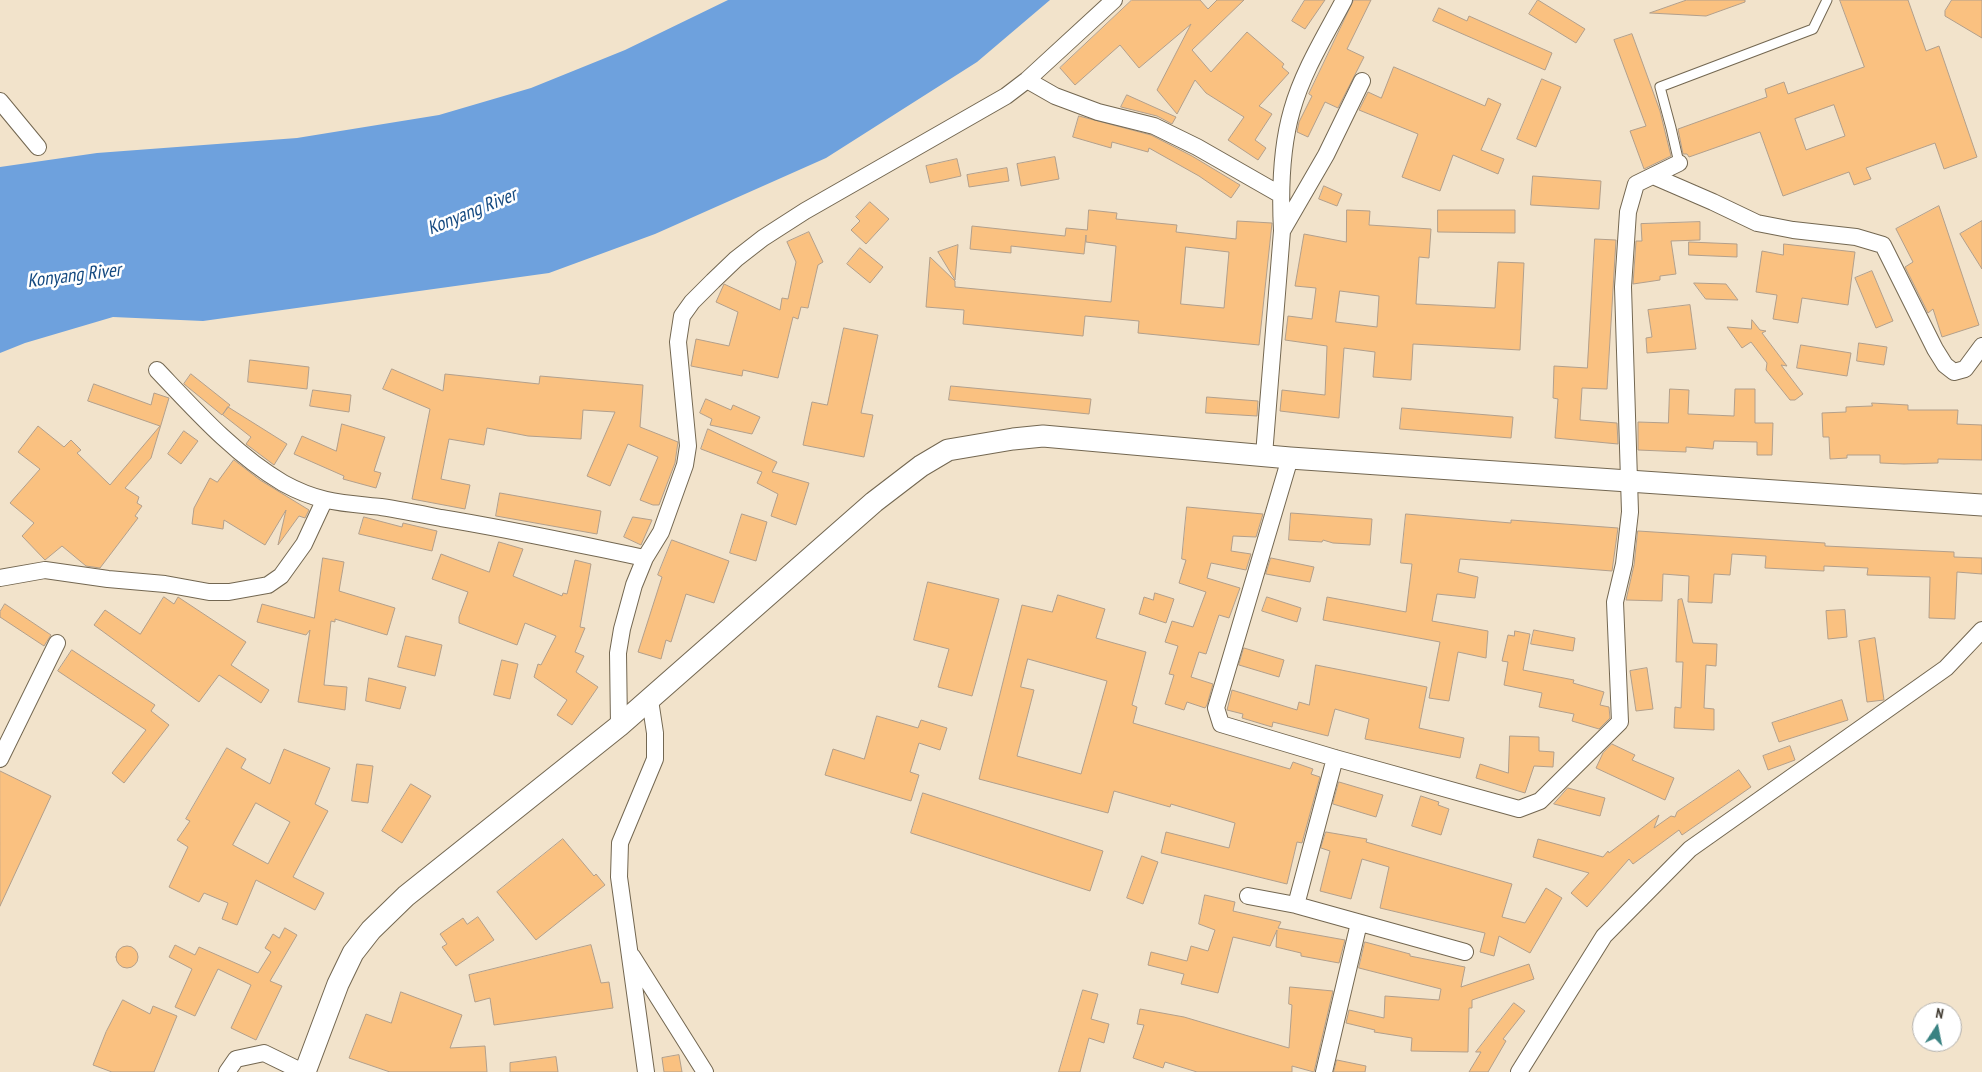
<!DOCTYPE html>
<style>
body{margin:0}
#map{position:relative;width:1982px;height:1072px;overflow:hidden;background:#f2e3cb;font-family:"PT Sans Narrow",sans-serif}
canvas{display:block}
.north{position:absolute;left:1912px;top:1002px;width:50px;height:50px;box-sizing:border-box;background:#fff;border:1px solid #b3b1ad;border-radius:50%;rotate:11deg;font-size:14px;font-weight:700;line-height:20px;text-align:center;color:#413b31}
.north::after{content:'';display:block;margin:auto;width:18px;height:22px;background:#398282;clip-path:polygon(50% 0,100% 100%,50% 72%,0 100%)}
</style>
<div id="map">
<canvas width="1982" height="1072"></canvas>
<div class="north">N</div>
</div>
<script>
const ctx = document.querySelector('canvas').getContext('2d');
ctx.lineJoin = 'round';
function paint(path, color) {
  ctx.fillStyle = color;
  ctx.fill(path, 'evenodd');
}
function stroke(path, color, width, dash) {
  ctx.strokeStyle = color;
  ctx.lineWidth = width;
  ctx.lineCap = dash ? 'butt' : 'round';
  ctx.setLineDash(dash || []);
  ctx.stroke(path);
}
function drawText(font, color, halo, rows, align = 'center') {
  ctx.font = font + ' "PT Sans Narrow",sans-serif';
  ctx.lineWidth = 5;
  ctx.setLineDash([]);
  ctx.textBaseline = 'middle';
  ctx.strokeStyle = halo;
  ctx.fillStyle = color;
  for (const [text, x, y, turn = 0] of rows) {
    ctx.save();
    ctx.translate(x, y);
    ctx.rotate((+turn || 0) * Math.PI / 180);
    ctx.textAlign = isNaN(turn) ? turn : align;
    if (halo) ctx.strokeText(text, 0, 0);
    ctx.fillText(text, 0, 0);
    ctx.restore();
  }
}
paint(new Path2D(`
 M728 0H1050L977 62 826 158 655 234 549 273 203 321 113 317 25 343 0 353V167L97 153 297 138 439 115 531 88 625 50Z`), '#6ea1dd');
const building = new Path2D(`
 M1132 0H1200L1208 9 1217 0H1244L1192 50 1211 72 1247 32 1284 64 1282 67 1289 73 1259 106 1272 114 1255 140 1266 148 1258 160 1228 140 1244 117 1206 93 1195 80 1177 114 1157 90 1191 24 1139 68 1120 45 1075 85 1060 68Z
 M1305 0H1325L1305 29 1292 21Z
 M1354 0H1371L1347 49 1364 57 1338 108 1325 102 1308 137 1297 132 1299 122 1312 96 1309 94Z
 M1538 0 1585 29 1576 43 1529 14Z
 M1687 0H1745V2L1706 16 1650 13Z
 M1840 0H1908L1926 51 1939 46 1977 157 1944 169 1935 143 1866 168 1871 179 1854 185 1849 172 1783 196 1760 132 1689 157 1687 154H1683L1678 129 1767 97 1765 89 1784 82 1788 94 1864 67ZM1834 105 1845 136 1806 150 1795 119Z
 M1952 0H1982V38L1945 16V11Z
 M1439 8 1467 21 1469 16 1552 53 1545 70 1433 21Z
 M1632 34 1660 111 1671 156 1644 169 1630 131 1646 126 1614 40Z
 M1394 67 1485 106 1488 98 1501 104 1481 150 1504 159 1498 174 1453 155 1440 191 1402 177 1418 134 1359 110 1368 92 1381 98Z
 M1542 79 1561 87 1536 147 1517 139Z
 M1127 95 1176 117 1172 124 1157 116 1121 107Z
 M1079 116 1151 135 1192 156 1240 185 1231 198 1199 176 1149 148 1148 152 1112 142 1111 148 1073 137Z
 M1055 157 1059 179 1021 186 1017 164Z
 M957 159 961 176 930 183 926 166Z
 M1007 168 1009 181 969 187 967 175Z
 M1533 176 1601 181 1599 209 1531 205Z
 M1324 186 1342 194 1337 206 1319 199Z
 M870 202 889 219 866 244 851 230 860 221 856 217Z
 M1939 206 1979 325 1942 337 1933 309 1928 313 1905 267 1913 262 1896 229Z
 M1089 210 1117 213 1116 219 1177 225 1176 232 1236 239 1237 221 1272 223 1259 345 1138 333 1139 321 1085 316 1083 336 963 324 964 310 926 307 930 257 955 281V287L1111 302 1116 246 1086 242V235L1084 254 1011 246V253L970 249 972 226 1065 236 1066 228 1087 230ZM1186 247 1229 252 1224 308 1181 304Z
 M1347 210 1370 211 1369 225 1431 229 1429 258 1419 257 1416 304 1495 308 1498 262 1524 263 1520 350 1413 344 1411 380 1373 377 1375 352 1344 348 1339 418 1280 411 1282 390 1325 395 1327 346 1285 340 1288 316 1312 319 1316 288 1295 286 1304 234 1346 242ZM1340 291 1379 296 1377 327 1336 322Z
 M1438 210H1515V233L1438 232Z
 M1982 221V269L1960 234Z
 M1700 222V240L1671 241 1676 274 1660 276V280L1633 284 1636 241H1642L1641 224Z
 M809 232 823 262 818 265 808 308 801 307 798 319 793 317 778 378 743 370 742 376 691 366 696 339 729 346 738 312 716 302 724 284 780 310 782 298 788 299 796 262 787 242Z
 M1595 239 1616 240 1607 389 1582 388 1580 420 1617 423 1618 444 1555 438 1558 399 1553 398 1554 366 1587 368Z
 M1689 242 1737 244V257L1689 255Z
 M1784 244 1855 252 1848 305 1802 298 1798 323 1773 319 1777 295 1756 292 1762 251 1783 255Z
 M958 245 955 280 938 252Z
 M860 248 883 267 870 283 847 264Z
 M1872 271 1893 321 1876 328 1855 278Z
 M1694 283 1726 284 1738 300 1706 299Z
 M1690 305 1696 349 1647 353 1646 338 1652 337 1648 310Z
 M1752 320 1760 330 1766 331 1762 333 1787 366 1781 365 1803 394 1795 400H1790L1766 370 1767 363 1751 342 1742 348 1727 327 1751 329Z
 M844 328 878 335 861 413 873 415 864 457 803 445 812 402 827 405Z
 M1859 343 1887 347 1884 365 1857 361Z
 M1801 345 1851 353 1847 376 1797 368Z
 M250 360 309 367 307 389 248 382Z
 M392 369 443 391 445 374 539 384 540 376 643 385 640 427 678 442 675 463 659 505H653L640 500 658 457 628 444 610 486 587 476 615 412 583 410 581 439 528 436 487 428 484 445 449 439 441 479 470 485 465 509 412 499 430 409 383 389Z
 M191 374 230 405 222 415 184 384Z
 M94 384 151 405 154 393 169 398 151 458 125 488 139 497 137 503 142 506 135 516 138 518 100 568 86 566 62 546 45 560 22 536 34 523 10 503 40 469 18 452 38 426 64 447 71 440 81 450 77 453 110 485 160 426 88 401Z
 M951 386 1091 399 1089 414 949 400Z
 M1670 389 1689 390 1688 414 1734 416 1735 389H1755V423H1773L1772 455H1757V442L1714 441 1713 449 1686 447V452L1638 450V422L1668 423Z
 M313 390 351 395 349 412 310 406Z
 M1207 397 1258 401 1257 416 1206 413Z
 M706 399 731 410 733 405 760 417 752 434 710 425 712 419 700 413Z
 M1872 403 1908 405V410H1958L1957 424 1982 425V460L1938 459V463L1904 464 1880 463V455H1847V458L1830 459 1829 437H1823L1822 413 1846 412V407L1872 406Z
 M228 407 287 444 274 465 246 444 251 437 223 415Z
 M1402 408 1513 417 1511 438 1400 429Z
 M342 424 385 437 374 471 381 473 376 488 343 479 344 476 294 454 302 436 336 451Z
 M708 429 777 462 772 472 809 483 796 525 771 516 778 494 757 483 762 472 701 449Z
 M184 431 198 441 181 464 168 454Z
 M234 460 260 480 309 510 305 518 299 516 278 545 286 510 265 545 224 520 223 529 192 524 194 508 210 478 217 482Z
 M500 493 601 511 597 534 496 516Z
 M1187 507 1263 514 1256 537 1233 536 1231 551 1251 554 1246 570 1211 563 1207 578 1240 588 1229 618 1219 615 1206 654 1199 652 1191 677 1213 684 1207 705 1205 708 1187 702 1184 710 1165 704 1174 675 1169 674 1178 646 1165 642 1172 621 1193 627 1206 592 1179 583 1186 560 1182 559Z
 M1291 513 1372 519 1370 545 1333 543 1323 540 1322 542 1289 540Z
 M742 514 767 522 756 561 730 553Z
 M1406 514 1511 523V520L1618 528 1612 571 1460 559 1458 572 1478 577 1475 598 1437 594 1432 621 1488 631 1486 658 1458 652 1449 701 1429 698 1440 642 1323 620 1327 597 1406 612 1412 564 1401 563Z
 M364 517 402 527 403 523 437 531 432 551 359 534Z
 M633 517 652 520 641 545 624 537Z
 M1638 531 1825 543V546L1954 552V557L1982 558V574L1957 572 1955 619 1929 618 1930 577 1867 575 1868 568 1824 566V571L1765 568 1766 556 1732 554 1730 575 1714 574 1712 603 1688 602 1689 576 1663 574 1662 601 1626 600 1634 565Z
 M672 540 729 561 714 603 686 594 671 642 666 640 661 659 638 652 662 577 658 575Z
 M499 542 523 549 513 576 562 596 563 593 567 594 575 560 591 564 580 627 585 628 575 652 584 656 576 672 598 687 572 725 557 715 567 700 534 677 538 664 541 665 556 636 525 623 517 645 459 623V617L468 592 432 579 441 554 489 572Z
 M323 558 344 562 339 591 395 608 387 635 335 619V622L331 621 324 685 347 687 345 710 298 702 310 630 306 635 257 622 262 604 314 618Z
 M1271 558 1314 567 1310 582 1266 574Z
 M928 582 999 599 972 696 938 687 949 649 914 640Z
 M1155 593 1174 599 1166 623 1139 614 1144 597 1153 600Z
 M1058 595 1105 609 1096 638 1146 652 1132 705 1137 707 1133 723 1290 769 1293 762 1313 769 1311 774 1320 777 1302 843 1297 842 1287 884 1161 853 1166 832 1229 848 1235 823 1171 804 1170 807 1114 791 1108 813 979 779 1022 605 1052 612ZM1028 659 1107 681 1081 774 1017 756 1034 690 1021 687Z
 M164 597 174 604 178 597 246 642 231 665 269 690 261 703 219 675 199 702 94 625 105 610 140 634Z
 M1267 597 1301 608 1297 622 1262 611Z
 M1682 599 1693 643 1717 644 1716 666 1706 665 1704 708 1714 709V730L1674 728 1675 707 1681 708 1683 662H1676L1678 600Z
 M5 604 51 635 44 646 0 617V612Z
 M1845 610 1847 637 1828 639 1826 611Z
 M1534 630 1575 638 1573 651 1531 644Z
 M1515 631 1530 634 1523 670 1574 680 1573 683 1604 692 1600 705 1609 707 1610 718 1599 729 1572 721 1574 714 1539 707 1542 693 1504 685 1508 662 1502 661 1508 635 1514 636Z
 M406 636 442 645 435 676 398 667Z
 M1875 638 1884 700 1867 702 1859 641Z
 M1244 648 1284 660 1279 677 1239 665Z
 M72 650 155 705 151 711 169 725 124 783 112 773 146 730 58 671Z
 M502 660 518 664 510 699 494 695Z
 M1316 665 1427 687 1419 728 1464 738 1460 758 1365 739 1369 719 1335 709 1328 736 1273 722 1272 727 1242 718 1243 714 1227 710 1232 690 1297 710 1299 702 1309 705Z
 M1647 668 1653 709 1636 711 1630 671Z
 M369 678 406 687 400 709 366 701Z
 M1842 700 1848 720 1779 742 1772 723Z
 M877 716 918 728 921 720 947 728 940 750 919 743 910 772 919 775 911 801 825 775 833 749 864 759Z
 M1510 736 1539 737V751L1554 752 1553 767 1534 766 1525 793 1476 778 1480 764 1508 773Z
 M1612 744 1635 755 1632 760 1674 778 1665 800 1596 768 1603 753Z
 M1790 746 1795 760 1768 770 1763 756Z
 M227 748 246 759 241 768 270 784 284 749 330 768 315 804 328 811 293 877 324 893 315 910 256 880 237 925 222 919 228 903 204 893 199 902 169 887 188 847 177 840 190 821 186 819ZM256 803 290 822 268 864 233 845Z
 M357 764 373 766 368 803 352 801Z
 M1739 770 1751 787 1682 835 1679 830 1633 864 1629 859 1587 907 1571 893 1589 873 1533 857 1538 839 1603 857 1608 851 1609 853 1659 815 1654 828 1671 816 1675 817 1677 812Z
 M0 771 51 796 0 906Z
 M1339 782 1383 795 1376 817 1333 804Z
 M411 784 431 796 402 843 382 831Z
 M1568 788 1605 798 1600 816 1554 804Z
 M923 793 1103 851 1090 891 911 833Z
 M1421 796 1439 802 1438 805 1449 809 1441 835 1412 826Z
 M1326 832 1367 839 1366 842 1512 884 1502 917 1525 923 1546 888 1562 898 1530 953 1499 936 1494 956 1480 952 1485 933 1380 908 1389 867 1362 859 1351 899 1320 891 1330 851 1321 848Z
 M563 839 594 876 596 874 605 885 536 940 497 892Z
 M1142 856 1158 862 1143 904 1127 898Z
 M1205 895 1235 902 1233 911 1281 922 1278 928 1345 940 1339 963 1301 956V953L1276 947 1277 930 1270 946 1233 937 1218 993 1181 984 1184 974 1148 965 1151 952 1187 961 1191 946 1208 951 1215 930 1199 924Z
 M478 917 494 940 456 966 442 947 447 944 440 934 463 918 467 924Z
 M285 928 297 935 270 981 282 986 256 1040 231 1028 251 985 218 969 195 1016 175 1007 192 969 169 957 175 945 195 955 199 947 258 973 271 952 265 948 273 934 279 938Z
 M1365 942 1410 954V956L1465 967 1461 987 1529 964 1534 979 1472 1000V1008H1469L1468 1052 1411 1051 1412 1038 1374 1032 1375 1030 1346 1023 1349 1010 1384 1018 1385 996 1439 1000 1441 989 1359 968Z
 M591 945 601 983 609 982 613 1008 494 1025 490 998 475 1002 469 975Z
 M116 957a11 11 0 1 1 22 0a11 11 0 1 1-22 0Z
 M1290 987 1333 991 1314 1072 1292 1066V1072H1197L1165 1062 1163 1068 1133 1058 1144 1025 1137 1024 1140 1009 1184 1017 1289 1048 1292 1005 1289 1004Z
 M1083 990 1098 994 1091 1019 1109 1024 1104 1043 1089 1038 1080 1072H1059Z
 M401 992 462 1015 450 1048 485 1046 487 1072H390L349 1058 366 1014 391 1023Z
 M123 1000 150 1014 153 1006 177 1016 154 1072H112L93 1065 106 1032Z
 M1514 1003 1525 1011 1503 1039 1506 1041 1488 1072H1469L1481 1052H1476Z
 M679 1055 682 1072H664L662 1058Z
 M556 1057 558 1072H510V1063Z
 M1337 1060 1366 1066 1365 1072H1334Z`);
paint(building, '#fac180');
stroke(building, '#b29f8b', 1);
const service = new Path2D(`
 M1679 163 1671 128 1660 87 1813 29 1827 0`);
const minor = new Path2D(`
 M1027 80 1055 96 1098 112 1154 126 1197 147 1281 195
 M0 101 38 147
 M1653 176 1713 202 1757 223 1793 230 1856 237 1883 245 1935 349 1945 365 1954 372 1965 369 1982 346
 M1282 231 1326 155 1362 81
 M157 370C195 410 235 455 283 483 319 503 343 503 381 507 401 510 421 514 441 518 509 529 577 544 645 558
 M1264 455 1282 231C1280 192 1281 148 1292 110 1303 71 1325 36 1344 0
 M1290 458 1216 708 1221 724 1335 758 1519 809 1540 801 1620 722 1615 602 1624 564 1630 512 1623 287 1628 212 1636 184 1679 163
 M0 578 45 570 108 579 165 584 209 592H229L268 585 281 576 304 544 324 501
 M619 726 618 653 622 629 634 585 645 558 661 532 685 465 688 446 678 342 682 316 692 302 713 281 736 259 763 238 805 211 1006 96 1027 80 1114 0
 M0 759 57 643
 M1248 896 1296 905 1465 952
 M1296 905 1335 758
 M632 956 705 1072
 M227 1072 236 1059 264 1053 303 1072
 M646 1072 619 877 620 843 655 759V733L650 700
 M1324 1072 1359 923
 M1519 1072 1604 936 1690 849 1946 668 1982 630`);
const tertiary = new Path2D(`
 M305 1072 338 984 353 953 371 930 406 896 619 726 874 502 921 466 948 450 1013 439 1043 436 1290 458 1982 505`);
stroke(service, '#736751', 11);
stroke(minor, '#736751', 18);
stroke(tertiary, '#736751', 23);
stroke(service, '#fff', 9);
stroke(minor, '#fff', 16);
stroke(tertiary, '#fff', 21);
drawText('italic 19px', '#154a81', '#fff', [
 ["Konyang River",472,212,-22],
 ["Konyang River",74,276,-7]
]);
</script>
